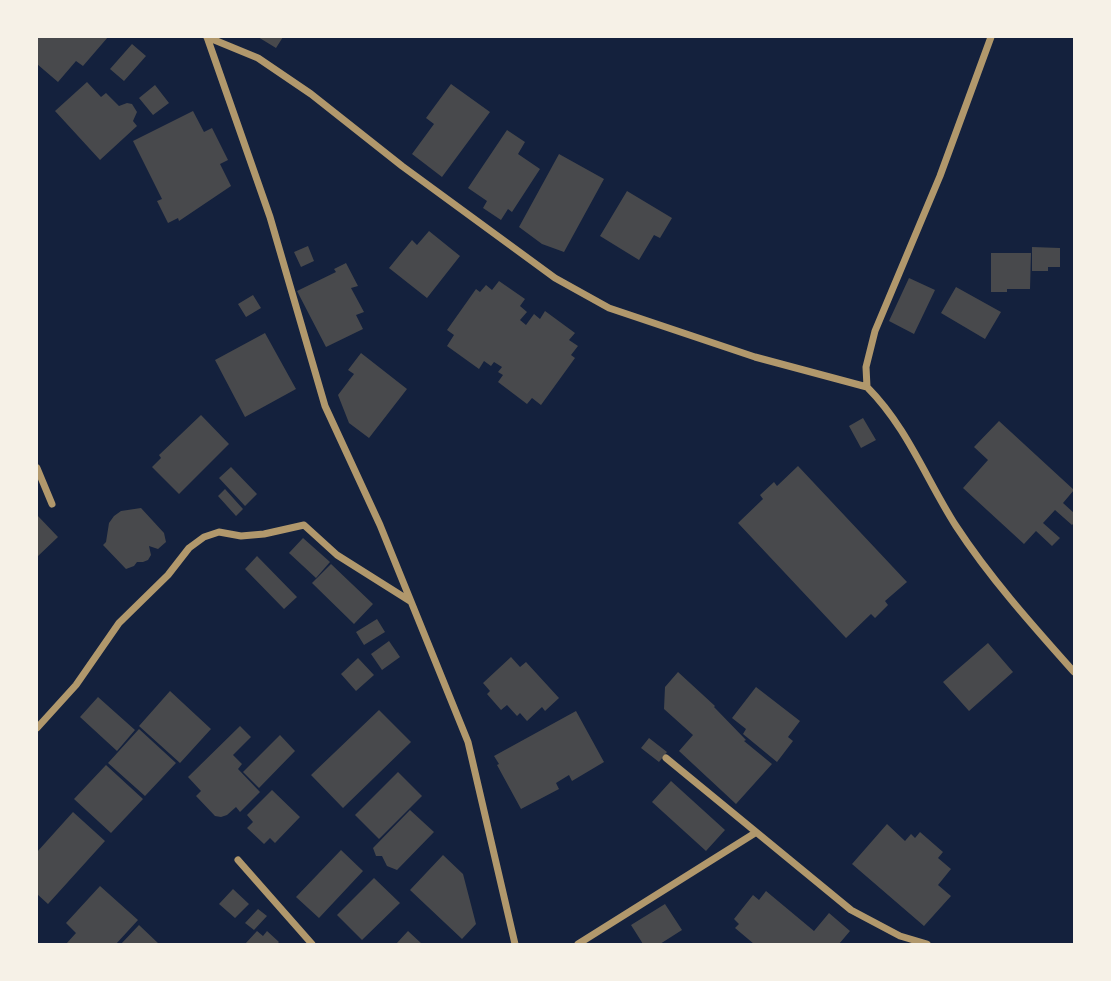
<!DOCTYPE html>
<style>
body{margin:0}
#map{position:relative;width:1111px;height:981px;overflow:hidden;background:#14213d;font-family:Mulish,sans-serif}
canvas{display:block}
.frame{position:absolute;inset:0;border:38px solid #f6f1e7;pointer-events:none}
</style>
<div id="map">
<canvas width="1111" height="981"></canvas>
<div class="frame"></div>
</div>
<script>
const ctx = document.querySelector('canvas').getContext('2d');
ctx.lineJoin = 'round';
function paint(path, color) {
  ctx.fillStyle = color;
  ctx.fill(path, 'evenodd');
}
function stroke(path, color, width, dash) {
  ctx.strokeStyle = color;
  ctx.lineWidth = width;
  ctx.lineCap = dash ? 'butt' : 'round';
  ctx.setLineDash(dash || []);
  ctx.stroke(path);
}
paint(new Path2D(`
 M37 37H108L83 66 76 61 58 82 37 64Z
 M258 37H283L276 48Z
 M132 44 146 56 124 81 110 69Z
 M87 82 101 97 106 93 119 106 127 103 132 104 137 112 133 121 137 126 100 160 55 111Z
 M451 84 490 112 442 177 412 154 434 124 426 118Z
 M155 85 169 103 153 115 139 98Z
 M193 111 204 132 212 128 228 160 220 164 231 186 179 221 178 218 168 223 157 201 162 199 133 141Z
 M507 130 525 142 518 154 540 169 512 212 508 209 501 220 483 208 487 201 468 188Z
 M559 154 604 179 564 252 542 244 519 227Z
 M627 191 672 218 660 238 654 235 639 260 600 236Z
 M429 231 460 256 427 298 389 268 412 240 417 245Z
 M308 246 314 261 301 267 294 252Z
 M1032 247 1060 248V267H1048V271H1032Z
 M991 253H1031L1030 289H1007V292H991Z
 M346 263 358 286 351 288 364 312 356 315 363 329 326 347 297 291 336 272 334 269Z
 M909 278 935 290 914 334 889 321Z
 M499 281 525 299 520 306 527 312 520 320 526 325 534 314 540 319 545 311 575 333 569 340 578 346 571 355 575 358 541 405 532 398 527 404 498 382 503 375 498 372 502 367 494 362 491 366 484 361 479 369 447 346 454 335 447 330 476 289 480 292 486 285 492 290Z
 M956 287 1001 312 985 339 941 313Z
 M253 295 261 308 246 317 238 304Z
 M265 333 296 389 245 417 215 360Z
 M361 353 407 389 369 438 349 423 338 395 354 374 348 370Z
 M201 415 229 444 179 494 152 467 161 458 159 455Z
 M863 418 876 440 861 448 849 426Z
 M999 421 1074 490 1063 503 1074 513V523L1072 525 1055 510 1043 523 1060 538 1052 546 1036 531 1024 544 963 488 988 460 974 447Z
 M798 466 907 582 885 601 888 605 875 618 871 614 846 638 738 523 763 499 760 495 774 482 777 486Z
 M231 467 257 494 245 506 219 478Z
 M225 489 243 509 236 516 218 496Z
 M141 508 164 533 166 542 158 549 149 546 151 555 148 560 143 562H137L134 566 126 569 103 545 106 542 109 523 114 516 121 511Z
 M37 515 58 537 37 557Z
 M303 538 330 562 316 578 289 553Z
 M257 556 297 597 284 609 245 569Z
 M331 564 373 604 354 624 312 583Z
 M377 619 385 632 364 645 356 632Z
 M389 641 400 657 382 670 371 654Z
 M988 643 1013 672 969 711 943 682Z
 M511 657 520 667 526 662 559 698 545 711 542 707 527 721 520 713 517 716 507 705 501 710 487 694 490 691 483 683Z
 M358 658 374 675 356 691 341 674Z
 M678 672 715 706 714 707 746 740 744 741 772 764 736 804 679 751 693 735 664 709 665 687Z
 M756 687 800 721 788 737 793 741 777 762 743 734 746 729 732 718Z
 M170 691 211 729 180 763 139 726Z
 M98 697 135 730 117 751 80 717Z
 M379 710 411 742 343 808 311 775Z
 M576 711 604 762 572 781 569 775 556 783 559 789 521 809 497 765 499 764 494 756Z
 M240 726 251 737 233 755 242 764 238 769 260 792 240 812 236 807 227 815 221 817 215 816 196 796 201 791 188 777Z
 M139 729 176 763 145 796 108 763Z
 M280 735 295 751 259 788 243 772Z
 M649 738 667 752 659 762 641 748Z
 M106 765 143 799 111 833 74 799Z
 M398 772 422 796 379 839 355 815Z
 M671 781 725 830 706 851 652 802Z
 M272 790 300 817 275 843 270 838 264 844 247 828 253 822 247 815Z
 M410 810 434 832 397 870 387 866 382 856H376L373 848Z
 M73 812 105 841 48 904 37 894V852Z
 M887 824 905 841 911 834 915 838 920 832 943 852 938 858 951 869 938 885 951 896 924 926 852 864Z
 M341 850 363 871 319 918 296 897Z
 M443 855 463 874 476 924 462 939 410 890Z
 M374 878 400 903 362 940 337 915Z
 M100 886 138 920 116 944H66L76 933 66 923Z
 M233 889 249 904 235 918 219 904Z
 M766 891 814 931 829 913 850 931 839 944H754L735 928 739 924 734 919 753 895 759 900Z
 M665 904 682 930 660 944H643L631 925Z
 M258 909 267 916 254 930 245 923Z
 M139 925 159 944H121Z
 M257 931 263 936 267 931 279 942 277 944H245Z
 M408 931 422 944H396Z`), '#48494c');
stroke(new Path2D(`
 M207 37 270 217 325 406 380 525 468 742 515 944
 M207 37 258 58 311 94 402 166 555 278 609 308 755 357 867 387
 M991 37 940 176 875 331 866 367 867 387C907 427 926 479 956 526 990 578 1033 626 1074 672
 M37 468 52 504
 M37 728 76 685 119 623 168 575 189 548 204 537 219 532 241 536 264 534 304 525 337 555 410 601
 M666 758 851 910 900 936 927 944
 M238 860 312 944
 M578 944 755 833`), '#b1986c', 7);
</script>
